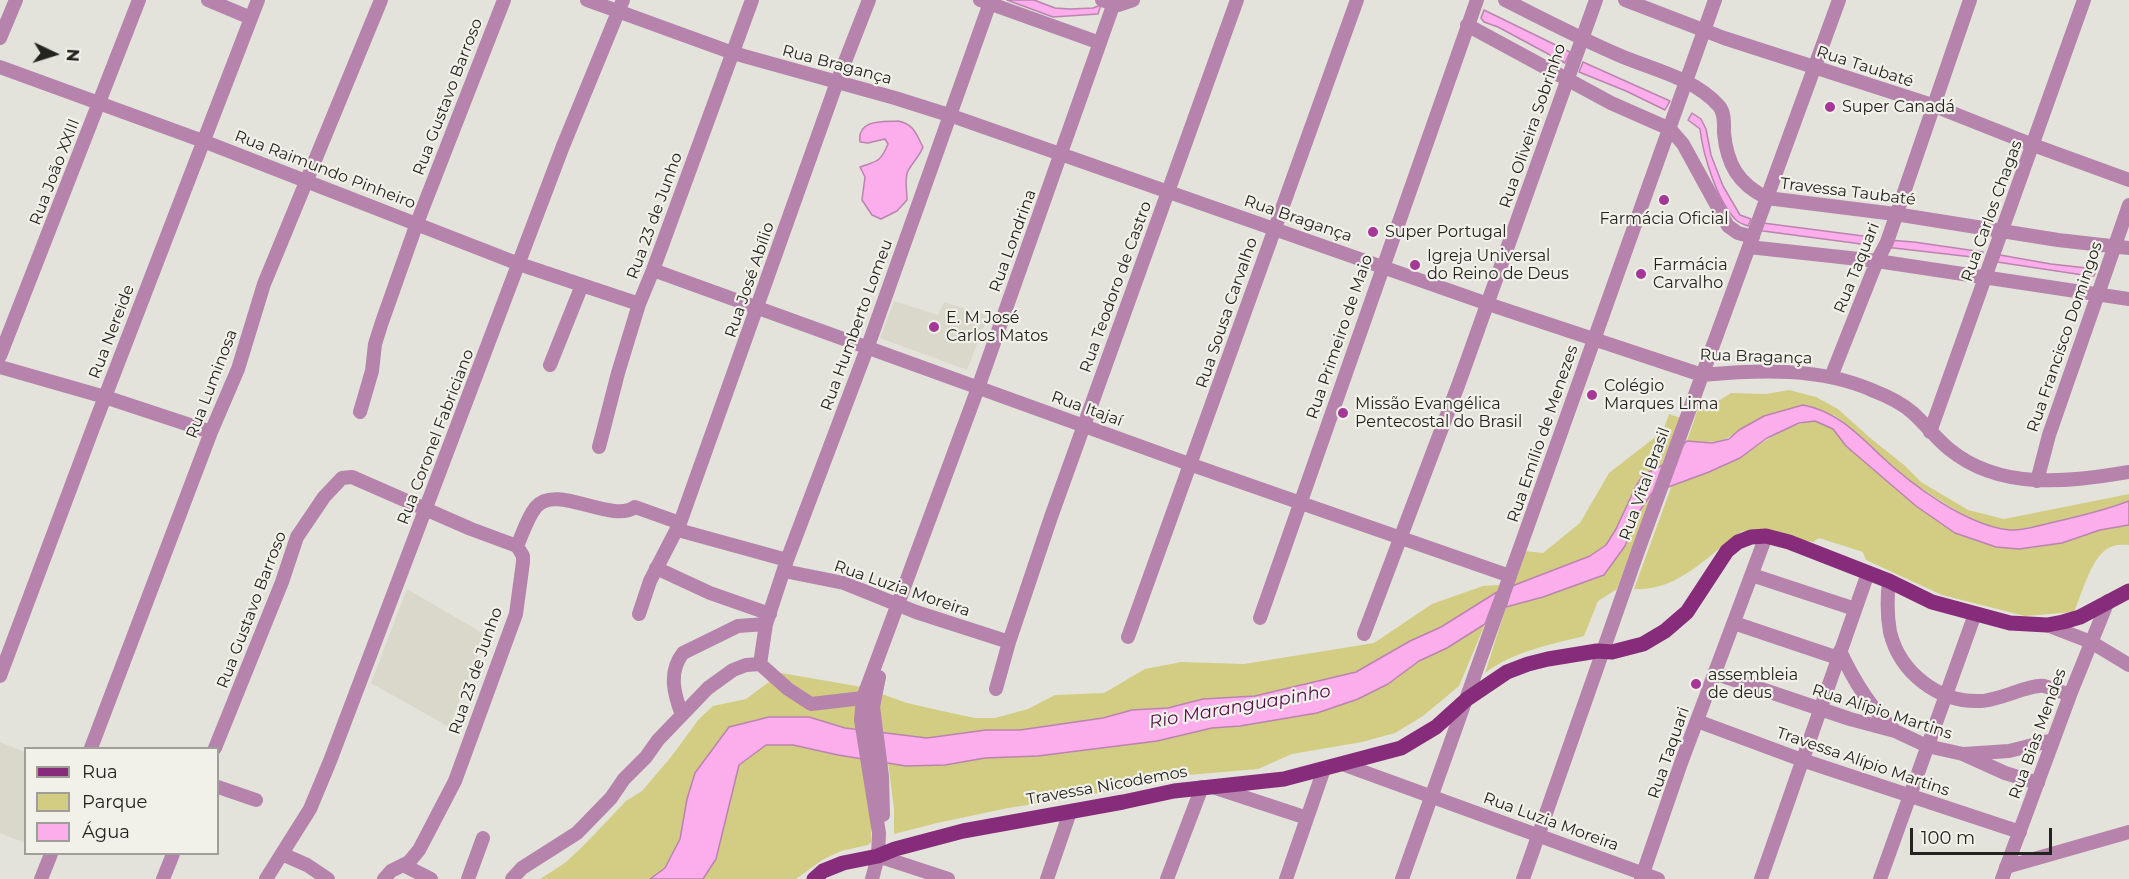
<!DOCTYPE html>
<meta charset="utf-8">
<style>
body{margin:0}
#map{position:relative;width:2129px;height:879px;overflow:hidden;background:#e3e3db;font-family:Montserrat,sans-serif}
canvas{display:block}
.legend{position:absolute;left:24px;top:747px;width:195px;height:108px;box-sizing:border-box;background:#f1f0e9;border:2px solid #9f9e99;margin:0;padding:8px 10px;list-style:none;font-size:18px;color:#232320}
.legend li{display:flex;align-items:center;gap:12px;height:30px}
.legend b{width:30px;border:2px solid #9f9e99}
.north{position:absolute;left:24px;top:24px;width:60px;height:60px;-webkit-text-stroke:4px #f1f0e9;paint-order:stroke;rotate:94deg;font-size:16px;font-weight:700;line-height:24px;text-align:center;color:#232320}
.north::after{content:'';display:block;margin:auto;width:21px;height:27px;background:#232320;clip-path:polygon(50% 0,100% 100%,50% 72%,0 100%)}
.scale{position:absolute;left:1910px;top:828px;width:142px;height:27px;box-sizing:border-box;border:3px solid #232320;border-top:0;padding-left:8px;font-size:18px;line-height:21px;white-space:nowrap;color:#232320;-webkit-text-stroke:4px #f1f0e9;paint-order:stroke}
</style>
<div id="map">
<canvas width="2129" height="879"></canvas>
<ul class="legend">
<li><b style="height:8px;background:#862c7a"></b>Rua</li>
<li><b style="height:16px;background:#d2cd83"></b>Parque</li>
<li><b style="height:16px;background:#fbadec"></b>Água</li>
</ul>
<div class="north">N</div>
<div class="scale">100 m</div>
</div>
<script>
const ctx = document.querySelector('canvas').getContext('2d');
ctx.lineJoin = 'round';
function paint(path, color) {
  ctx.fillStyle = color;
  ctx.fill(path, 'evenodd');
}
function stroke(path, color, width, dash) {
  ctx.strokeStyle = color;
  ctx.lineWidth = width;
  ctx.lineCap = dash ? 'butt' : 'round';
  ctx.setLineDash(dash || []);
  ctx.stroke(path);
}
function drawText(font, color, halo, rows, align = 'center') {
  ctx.font = font + ' Montserrat,sans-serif';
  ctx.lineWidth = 4.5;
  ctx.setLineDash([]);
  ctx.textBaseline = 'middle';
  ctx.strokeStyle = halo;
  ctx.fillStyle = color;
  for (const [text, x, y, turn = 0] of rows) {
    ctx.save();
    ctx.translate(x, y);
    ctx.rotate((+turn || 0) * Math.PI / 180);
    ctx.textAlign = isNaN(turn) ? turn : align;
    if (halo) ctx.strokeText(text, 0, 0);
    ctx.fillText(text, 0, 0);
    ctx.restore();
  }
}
paint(new Path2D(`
 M894 301 938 315 944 302 988 316 967 370 880 338Z
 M407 589 486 635 449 727 371 683Z
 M0 742 25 752V843L0 833Z`), '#d9d8ca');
paint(new Path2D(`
 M1789 390 1816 397 1838 409 1869 437 1904 465 1921 482 1968 510 2004 519 2129 494V501L2102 511 2032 527 2013 530 1992 527 1970 519 1903 477 1854 431 1834 415 1739 430C1722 445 1708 442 1687 441L1701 400H1720L1731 393 1766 394Z
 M1669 414 1681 418 1661 466 1643 476 1616 529 1606 545 1590 556 1512 586 1525 551 1543 553 1580 523 1609 473 1663 431Z
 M1815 421 1833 429 1847 446 1916 506 1955 533 1996 547 2019 549 2062 543 2100 530 2129 525V545C2120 544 2110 545 2103 552 2090 564 2081 595 2074 612L2025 616 1942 595 1866 560 1863 552 1819 538 1813 542 1773 534 1742 531C1709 554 1678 592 1634 589L1672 485C1695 477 1720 470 1741 457 1766 441 1784 425 1815 421Z
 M1652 493 1617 589 1598 601 1584 636C1549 645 1514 651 1485 673L1506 607 1543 597 1604 574Z
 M1499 585 1497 592 1441 627 1410 641 1356 672 1337 678 1255 696 1203 699 1168 708 1132 710 1103 718 1020 730H986L927 738 884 733 878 706 879 693 907 703 942 711 975 718H995L1028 709 1055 695 1104 693 1145 669 1181 662 1244 664 1374 643 1432 604 1483 586Z
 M1485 624 1459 686 1423 716 1395 733 1362 742 1292 754 1258 769 1188 775 1079 797 1008 808 937 823 894 834V809L888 762 906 766 945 765 985 758 1069 753 1185 734 1212 728 1240 726 1317 713 1358 699 1388 684 1419 661 1447 648Z
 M781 673 862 687 855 700 856 729 845 728 809 717H769L695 773 687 799 680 839 665 868 650 879H540L565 863 586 843 626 801 642 791 671 757 699 719 713 706 746 699Z
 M766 745H793L861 759 871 820V842L868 845 841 851 822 860 796 879H703L716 859 739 765Z`), '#d2cd83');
const water = new Path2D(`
 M1007 0H1034L1055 8 1070 9 1093 8 1101 5 1098 14 1053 17Z
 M1484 10 1570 52 1565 63 1498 27 1484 22 1481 18Z
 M1583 62 1670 101 1665 110 1626 91 1579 72Z
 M1692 113 1701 119 1706 129 1711 155 1723 186 1740 215 1751 219 1748 226C1745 225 1739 223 1736 220 1717 201 1703 155 1700 129L1688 120Z
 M898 121C914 124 916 134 923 147 919 158 908 167 907 174 905 182 907 192 907 200L897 211 881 219 872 215 862 200 865 177 860 167C877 161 880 163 888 144L885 139 868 143 860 142C857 119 882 122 898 121Z
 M1763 223 1871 237 1869 245 1763 231 1760 230Z
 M1888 240 1914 242 1983 252 1981 258 1885 247Z
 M2000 255 2051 264 2096 269 2094 276 2083 275 1997 262Z
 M1803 405C1836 411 1858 434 1881 456 1912 485 1967 526 2010 530 2023 531 2037 526 2050 523 2077 517 2103 511 2129 501V525L2100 530 2062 543 2019 549 1996 547 1955 533 1916 506 1846 446 1833 429 1815 421 1799 423 1767 438 1740 458 1709 472 1652 493 1639 512 1625 546 1604 575 1543 597 1506 607 1512 586 1590 556 1606 545 1616 529 1636 486 1643 475 1661 466 1687 441 1712 443 1729 439 1739 430 1764 416Z
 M1497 592 1485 624 1447 648 1419 661 1388 684 1358 699 1317 713 1240 726 1212 728 1157 741 1038 756 985 758 945 765 906 766 838 755 793 745H766L739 765 716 859 703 879H650L665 868 680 839 687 799 695 773 729 727 769 717H809L845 728 927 738 986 730H1020L1103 718 1132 710 1168 708 1203 699 1255 696 1356 672 1410 641 1441 627Z`);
paint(water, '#fbadec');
stroke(water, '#ba84af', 1.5);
stroke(new Path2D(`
 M208 0 251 18
 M587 0 733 53 895 98 952 116 1488 304 1702 375C1759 370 1821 367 1874 391 1887 396 1903 404 1913 413 1926 425 1936 438 1949 449 2000 491 2068 482 2129 472
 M980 0 1100 43
 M1102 0 1118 5 1133 0
 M1505 0C1543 19 1581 39 1621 56 1654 70 1694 78 1719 106 1725 113 1724 124 1724 133 1727 164 1738 184 1767 198L1895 214 2058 240 2129 248
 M1625 0 1724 38 1932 105 2033 145 2129 180
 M1467 25 1611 103 1670 129 1683 144 1728 226 1738 233 1753 237
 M0 38 16 0
 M0 67 203 141 519 264 639 304
 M1749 247 1877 261 2129 299
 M653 270 1192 465 1510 576
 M0 356 139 0
 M550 365 582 285
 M0 367 105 397 211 432
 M1831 377 1877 261 1887 242 1970 0
 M360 412 372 371 375 344 382 322 417 223 504 0
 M1930 432 2084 0
 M599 447 618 373 639 304 653 270 752 0
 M2037 481 2049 435 2129 205
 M678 530 787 560
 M656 568 710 593 770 614
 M784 571 844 583 916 612 1009 642
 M1752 575 1855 609
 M1889 581C1887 598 1887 615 1890 632 1900 673 1939 703 1981 701 2000 700 2030 684 2044 686 2052 688 2061 692 2070 695
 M639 614 650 581 680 523 837 82 869 0
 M1260 618 1477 0
 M1734 623 1838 658
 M2047 625 2091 642 2129 665
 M1364 634 1459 383 1596 0
 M1128 637 1357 0
 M1840 651C1854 681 1870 708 1895 731
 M760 664 766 624 787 560 868 346 991 0
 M1714 673 1850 719 1895 731 1927 746 1963 754 2005 773 2038 783
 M0 676 93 428 258 0
 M879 677 873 707 882 776 883 815
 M996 689 1009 642 1051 517 1237 0
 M682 715C674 694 668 672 683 653L738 626 766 624
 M1697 721 1802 760 2020 832
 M91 748 211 432 238 369 264 284 381 0
 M215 748 282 582 297 537 324 497 342 478 352 477 471 529 517 546
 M1964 754 2009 751 2053 740
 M1342 764 1658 879
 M218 787 256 800
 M1216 788 1307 818
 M282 854 307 865 328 879
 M878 856 879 833 861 720 863 698 978 388 1115 0
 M878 856 948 879
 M403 865 431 879
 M2006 867 2129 832
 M41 879 51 854
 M163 879 173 854
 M266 879 310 809 330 761 563 146 623 0
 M384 879 391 871 409 862 419 850 455 781 516 614 523 562V556L517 546C523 533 527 518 536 507 556 483 612 524 635 507L680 523
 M468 879 483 838
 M512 879 522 868 577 833 611 798 624 779 646 757 658 740 708 688 733 670 746 665 760 664 788 689 811 704 863 698
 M872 879 880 849
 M1047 879 1070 812
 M1167 879 1202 787
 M1286 879 1324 769
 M1402 879 1715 0
 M1523 879 1638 551 1839 0
 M1641 879 1681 763 1766 536
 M1761 879 1868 573
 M1880 879 1975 614
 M2002 879 2070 695 2108 601`), '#b583ab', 14);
stroke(new Path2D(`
 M814 879 823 871 843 863 878 856 895 849 963 831 1123 802 1174 791 1284 779 1401 748 1436 727 1467 699 1507 672 1528 664 1548 659 1597 651 1612 652 1643 644 1665 631 1687 612 1727 551 1738 542 1751 537 1766 536 1789 542 1889 581 1932 602 2010 623 2047 625 2063 622 2080 617 2129 591`), '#862c7a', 15);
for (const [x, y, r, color] of [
 [1830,107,6,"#a53796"],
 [1664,200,6,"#a53796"],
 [1373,232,6,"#a53796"],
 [1415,265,6,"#a53796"],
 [1641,274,6,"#a53796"],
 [934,327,6,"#a53796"],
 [1592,395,6,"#a53796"],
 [1343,413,6,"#a53796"],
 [1696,684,6,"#a53796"]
]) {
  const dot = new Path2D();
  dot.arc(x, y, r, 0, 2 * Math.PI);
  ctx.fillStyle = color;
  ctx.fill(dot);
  stroke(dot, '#f1f0e9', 2);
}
drawText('16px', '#232320', '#f1f0e9', [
 ["Rua Bragança",837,65,15],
 ["Rua Taubaté",1865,67,18],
 ["Rua Gustavo Barroso",448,97,-69],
 ["Rua Oliveira Sobrinho",1533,126,-71],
 ["Rua Raimundo Pinheiro",325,170,21],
 ["Rua João XXIII",55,172,-69],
 ["Travessa Taubaté",1848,192,7],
 ["Rua Carlos Chagas",1992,211,-70],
 ["Rua 23 de Junho",655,216,-70],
 ["Rua Bragança",1298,219,19],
 ["Rua Londrina",1013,241,-70],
 ["Rua Taquari",1857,268,-68],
 ["Rua José Abílio",750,280,-71],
 ["Rua Teodoro de Castro",1116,287,-70],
 ["Rua Sousa Carvalho",1227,313,-71],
 ["Rua Humberto Lomeu",857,325,-70],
 ["Rua Nereide",112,332,-69],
 ["Rua Primeiro de Maio",1340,337,-71],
 ["Rua Francisco Domingos",2065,337,-71],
 ["Rua Bragança",1756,357,2],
 ["Rua Luminosa",212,384,-69],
 ["Rua Itajaí",1087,409,20],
 ["Rua Emílio de Menezes",1543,434,-71],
 ["Rua Coronel Fabriciano",436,437,-69],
 ["Rua Vital Brasil",1645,484,-70],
 ["Rua Luzia Moreira",902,589,19],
 ["Rua Gustavo Barroso",252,610,-69],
 ["Rua 23 de Junho",476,671,-71],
 ["Rua Alípio Martins",1882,712,18],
 ["Rua Bias Mendes",2038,734,-70],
 ["Rua Taquari",1669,753,-71],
 ["Travessa Alípio Martins",1863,762,19],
 ["Travessa Nicodemos",1107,786,-10],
 ["Rua Luzia Moreira",1551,822,20]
]);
drawText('16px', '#232320', '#f1f0e9', [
 ["Super Canadá",1842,107],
 ["Farmácia Oficial",1664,219,"center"],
 ["Super Portugal",1385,232],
 ["Igreja Universal",1427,256],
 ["do Reino de Deus",1427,274],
 ["Farmácia",1653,265],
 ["Carvalho",1653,283],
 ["E. M José",946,318],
 ["Carlos Matos",946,336],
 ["Colégio",1604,386],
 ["Marques Lima",1604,404],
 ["Missão Evangélica",1355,404],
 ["Pentecostal do Brasil",1355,422],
 ["assembleia",1708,675],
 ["de deus",1708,693]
], 'left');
drawText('italic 18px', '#530f4b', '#f1f0e9', [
 ["Rio Maranguapinho",1240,707,-10]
]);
</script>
